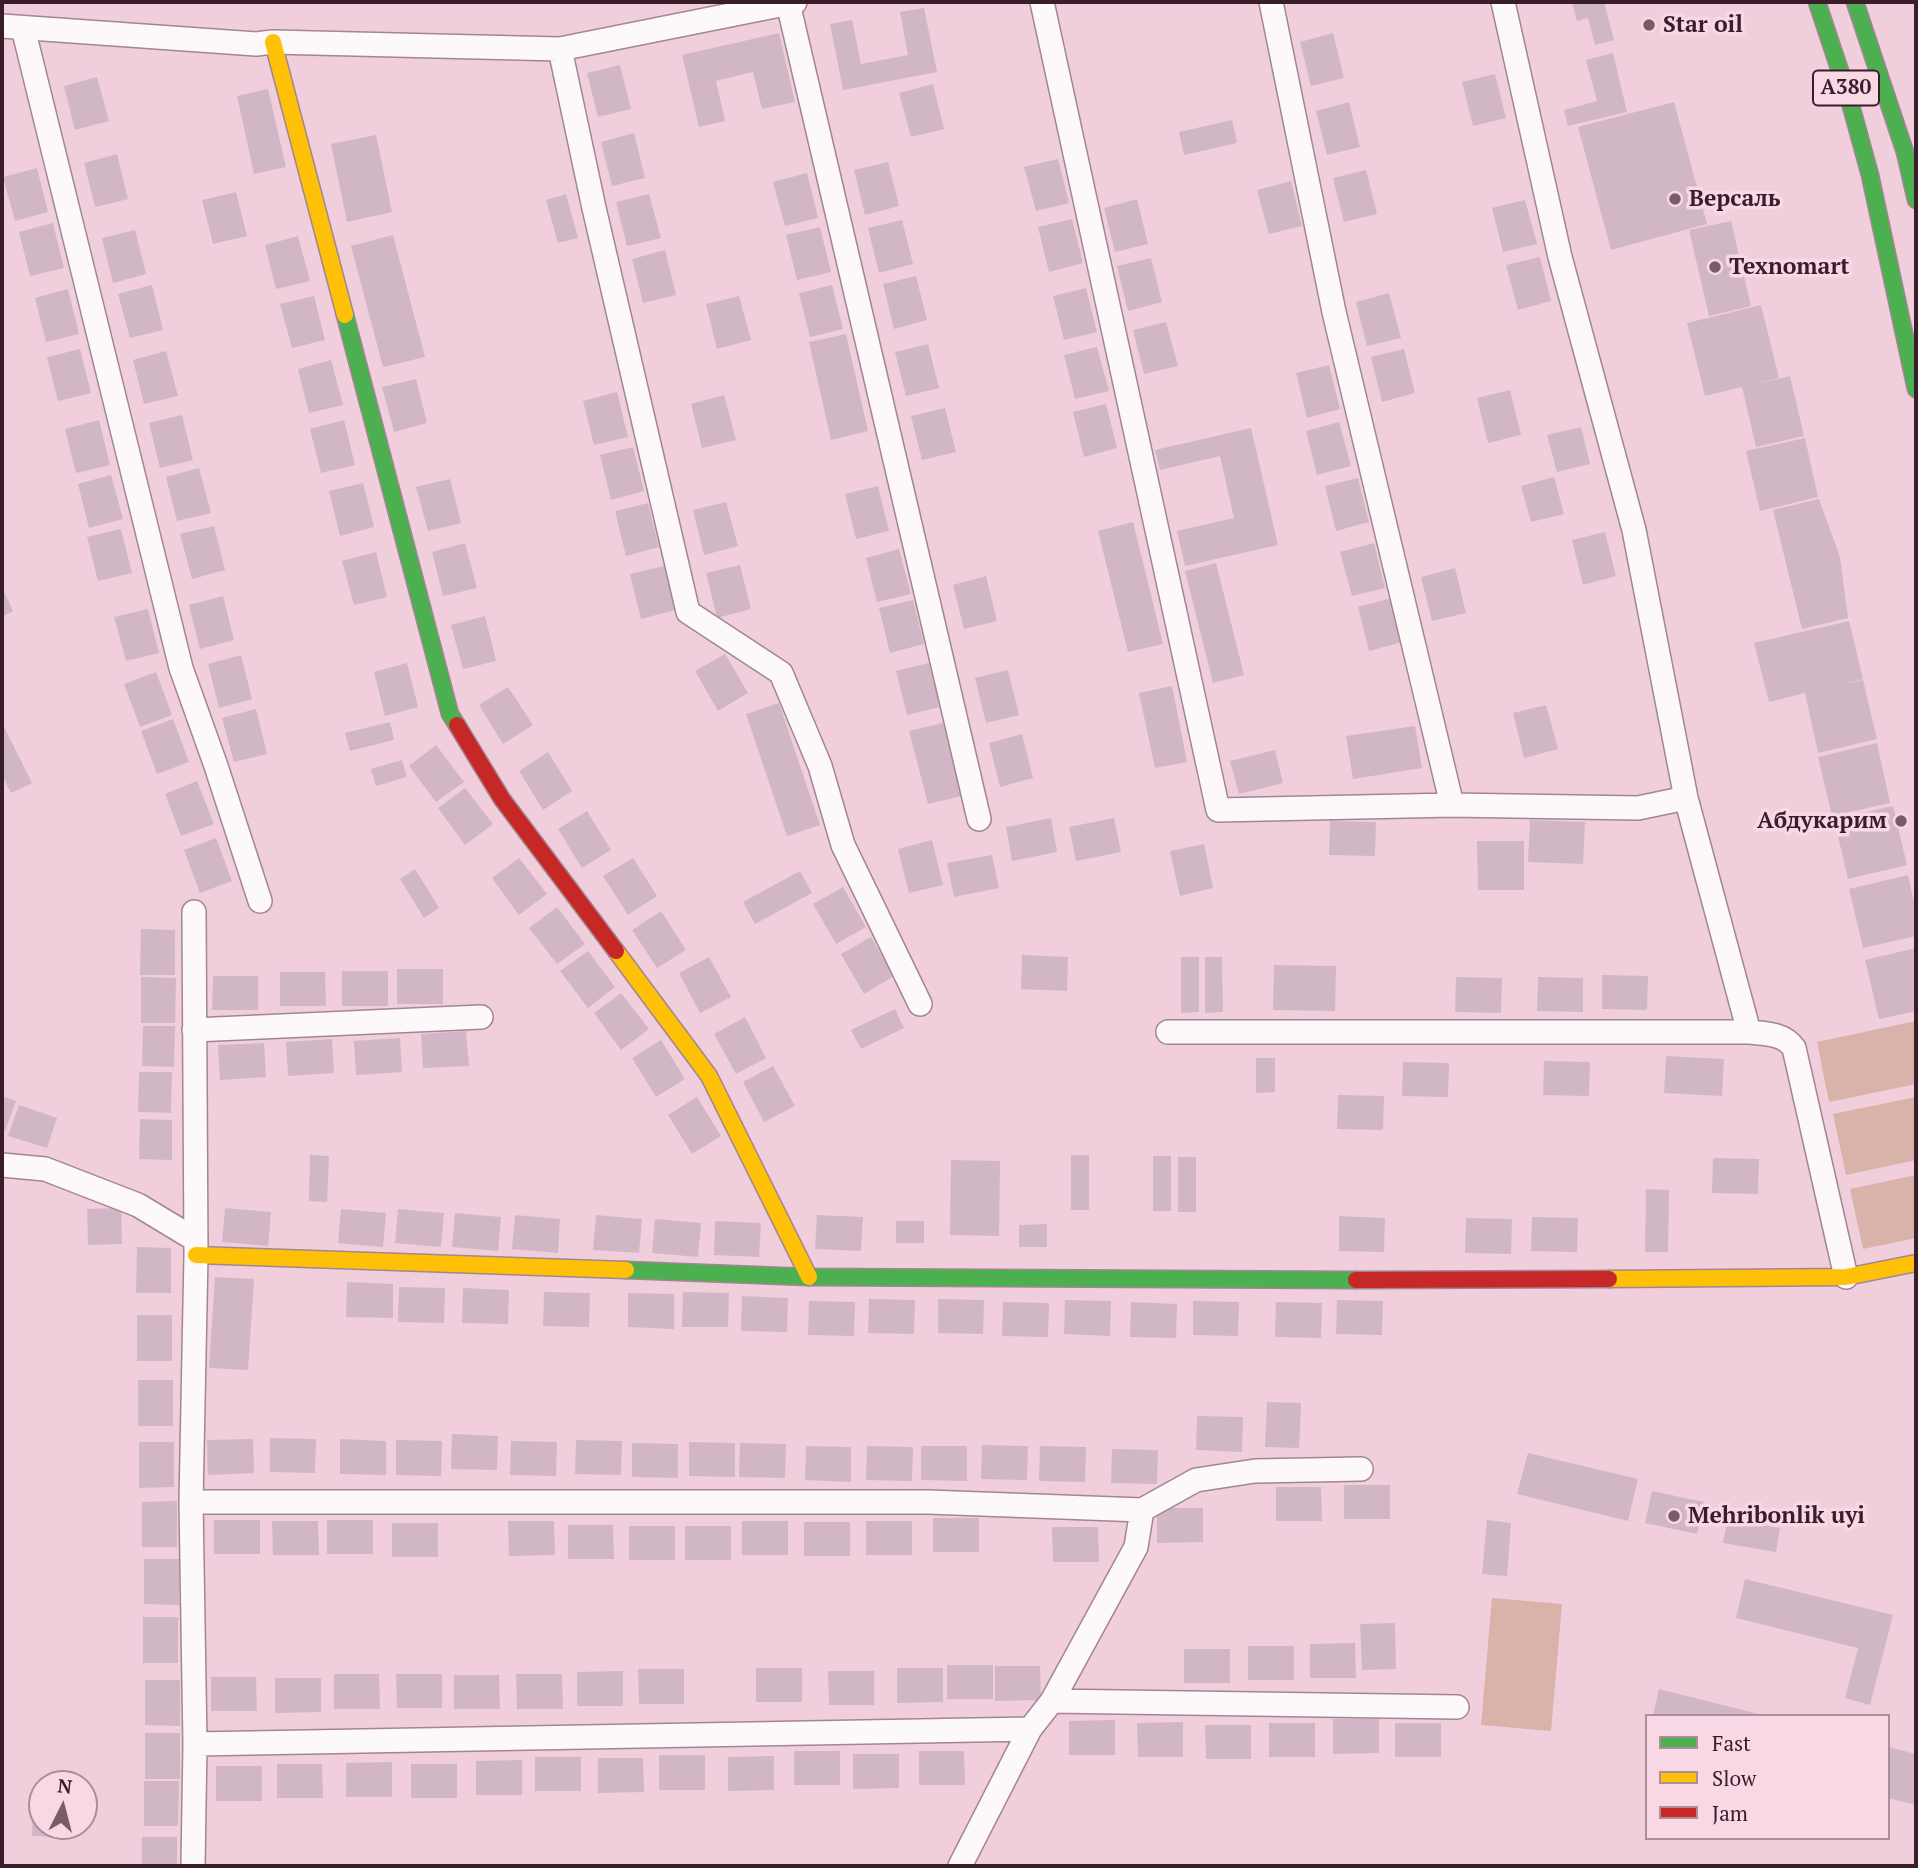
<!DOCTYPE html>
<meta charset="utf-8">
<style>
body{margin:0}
#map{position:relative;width:1918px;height:1868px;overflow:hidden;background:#f0cedc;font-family:"PT Serif",serif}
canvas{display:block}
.frame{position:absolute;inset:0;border:4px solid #3a1d2a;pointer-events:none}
.legend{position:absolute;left:1645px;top:1714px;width:245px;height:126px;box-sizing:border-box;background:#f8d8e4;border:2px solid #ac8d9a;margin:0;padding:9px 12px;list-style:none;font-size:21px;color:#3a1d2a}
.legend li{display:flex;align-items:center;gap:14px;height:35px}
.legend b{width:35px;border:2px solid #ac8d9a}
.north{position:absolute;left:28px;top:1770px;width:70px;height:70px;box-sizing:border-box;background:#f8d8e4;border:2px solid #ac8d9a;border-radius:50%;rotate:6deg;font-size:19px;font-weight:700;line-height:28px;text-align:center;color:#3a1d2a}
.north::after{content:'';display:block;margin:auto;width:24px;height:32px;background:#7a5b68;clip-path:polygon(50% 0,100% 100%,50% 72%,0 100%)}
</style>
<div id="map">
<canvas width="1918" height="1868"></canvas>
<div class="frame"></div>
<ul class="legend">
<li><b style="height:9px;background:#4caf50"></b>Fast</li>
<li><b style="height:9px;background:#ffc107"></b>Slow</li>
<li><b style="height:9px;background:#c62828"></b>Jam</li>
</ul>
<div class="north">N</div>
</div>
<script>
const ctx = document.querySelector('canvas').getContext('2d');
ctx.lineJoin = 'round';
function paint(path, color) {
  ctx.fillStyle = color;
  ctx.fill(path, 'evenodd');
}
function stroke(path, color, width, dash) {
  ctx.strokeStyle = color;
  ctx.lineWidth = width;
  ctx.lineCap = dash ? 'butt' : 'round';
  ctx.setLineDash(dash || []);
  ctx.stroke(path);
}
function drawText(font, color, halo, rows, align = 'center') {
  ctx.font = font + ' "PT Serif",serif';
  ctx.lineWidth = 7;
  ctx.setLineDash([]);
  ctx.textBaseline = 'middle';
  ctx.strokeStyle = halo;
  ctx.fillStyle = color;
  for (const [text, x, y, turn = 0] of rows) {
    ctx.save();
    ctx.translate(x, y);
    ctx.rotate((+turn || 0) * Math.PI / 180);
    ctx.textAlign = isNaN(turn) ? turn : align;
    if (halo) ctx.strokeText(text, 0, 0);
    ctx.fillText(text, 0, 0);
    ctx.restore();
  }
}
paint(new Path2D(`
 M1916 1021V1084L1829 1102 1817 1042Z
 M1916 1097V1160L1846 1175 1833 1114Z
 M1916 1175V1238L1863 1249 1850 1189Z
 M1492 1598 1562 1604 1551 1731 1481 1725Z`), '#d9b2aa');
paint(new Path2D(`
 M1572 2H1604L1614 40 1595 45 1588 18 1577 21Z
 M924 8 937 72 843 90 830 24 852 20 861 64 908 55 900 12Z
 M779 33 795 102 762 109 753 72 716 81 725 121 699 127 682 55Z
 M1333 33 1344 78 1311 86 1300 42Z
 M1613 53 1627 112 1568 126 1564 110 1597 101 1586 60Z
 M620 65 631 109 598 117 587 73Z
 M1495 74 1506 118 1473 126 1462 82Z
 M97 77 109 121 75 130 64 86Z
 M933 84 944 129 911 137 899 93Z
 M268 89 286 167 254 174 237 96Z
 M1349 102 1360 147 1327 155 1316 111Z
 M1674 102 1707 224 1611 250 1578 127Z
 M1232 120 1237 143 1184 155 1179 132Z
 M634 133 645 178 612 186 601 142Z
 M376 135 392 212 347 222 331 144Z
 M117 154 128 199 95 207 84 163Z
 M1058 159 1069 203 1036 211 1024 167Z
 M888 162 899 206 865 215 854 170Z
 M37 168 48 212 15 221 3 177Z
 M1366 170 1377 214 1344 222 1333 178Z
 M807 173 818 218 785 226 773 182Z
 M1291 181 1302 226 1269 234 1257 190Z
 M236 192 247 236 213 244 202 200Z
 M566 194 578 238 558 243 546 200Z
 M649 194 661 238 627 246 616 202Z
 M1137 199 1148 244 1115 252 1104 208Z
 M1525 200 1537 244 1503 252 1492 208Z
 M1072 219 1083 263 1049 272 1038 227Z
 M902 220 913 264 879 273 868 228Z
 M1731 221 1751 306 1709 316 1689 230Z
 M53 223 64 268 30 276 19 232Z
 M820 227 831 272 797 280 786 235Z
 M135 230 146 274 113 283 102 238Z
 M393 235 425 357 383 367 351 246Z
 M298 236 310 281 276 289 265 245Z
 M665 250 676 295 643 303 632 259Z
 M1540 257 1551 301 1518 310 1506 265Z
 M1151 258 1162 302 1128 311 1117 266Z
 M916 276 927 320 894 329 883 284Z
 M152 285 163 330 130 338 118 294Z
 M832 285 843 329 810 337 799 293Z
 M1086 288 1097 332 1064 340 1053 296Z
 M68 289 79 334 46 342 35 298Z
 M1389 293 1401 338 1367 346 1356 302Z
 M314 296 325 340 292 348 280 304Z
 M739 296 751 340 717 349 706 304Z
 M1761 305 1779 378 1749 386 1790 376 1804 436 1756 447 1742 387 1705 396 1687 323Z
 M1166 322 1178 366 1144 374 1133 330Z
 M846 334 868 431 831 440 809 342Z
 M928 344 939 388 906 396 895 352Z
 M1097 347 1109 391 1075 399 1064 355Z
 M80 349 91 393 58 401 47 357Z
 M1404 349 1415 393 1382 402 1371 357Z
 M166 351 178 396 144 404 133 360Z
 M331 360 343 405 309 413 298 369Z
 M1329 365 1340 409 1307 418 1296 373Z
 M416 379 427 423 394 432 382 387Z
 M1510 390 1521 435 1488 443 1477 398Z
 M617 392 628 437 594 445 583 401Z
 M724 395 736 440 702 448 691 404Z
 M1106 404 1117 448 1084 457 1073 412Z
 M945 408 956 452 922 460 911 416Z
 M182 415 193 460 160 468 149 423Z
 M99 420 110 465 76 473 65 429Z
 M344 420 355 465 321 473 310 429Z
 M1339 422 1351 466 1317 475 1306 431Z
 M1581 427 1590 464 1557 472 1547 435Z
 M1251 428 1278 545 1185 566 1177 531 1234 518 1220 456 1160 470 1155 450Z
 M1805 438 1818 497 1760 511 1746 451Z
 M633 447 644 491 611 500 600 455Z
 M199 468 211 513 177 521 166 477Z
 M111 475 123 519 89 528 78 484Z
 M1554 477 1564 514 1531 522 1521 486Z
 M1358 478 1369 522 1336 531 1325 486Z
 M450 479 461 523 428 531 416 487Z
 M363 483 374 527 340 536 329 491Z
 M878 486 889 531 856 539 845 494Z
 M1819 499 1840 557 1848 618 1802 629 1773 510Z
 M726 502 738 546 704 555 693 510Z
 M648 503 659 547 626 556 615 511Z
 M1133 522 1163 644 1128 652 1098 531Z
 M214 526 225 570 192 579 180 534Z
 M121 529 132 573 98 581 87 537Z
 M1605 532 1616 576 1583 585 1572 540Z
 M465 543 477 588 443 596 432 552Z
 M1374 543 1385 588 1352 596 1340 552Z
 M899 549 911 594 877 602 866 558Z
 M376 552 387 597 354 605 342 561Z
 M1216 563 1244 675 1213 683 1185 571Z
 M740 565 751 609 717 618 706 573Z
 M664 566 675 610 641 619 630 574Z
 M1455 568 1466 613 1432 621 1421 577Z
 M986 576 997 621 964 629 953 585Z
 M2 587 13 611 2 617Z
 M223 596 234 640 200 649 189 605Z
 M1392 598 1402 642 1369 651 1358 607Z
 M913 600 924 644 890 653 879 608Z
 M148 609 159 653 126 661 114 617Z
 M485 616 496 661 463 669 451 625Z
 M1849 621 1863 679 1844 684 1863 680 1877 739 1818 753 1805 693 1769 702 1754 643Z
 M725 654 748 693 718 711 695 671Z
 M241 655 252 699 219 708 208 664Z
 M407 663 418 707 385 716 374 672Z
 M929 663 940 707 907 715 896 671Z
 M1008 670 1019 715 986 723 975 678Z
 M156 672 172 715 140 727 124 684Z
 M1172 686 1187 762 1155 768 1139 693Z
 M508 687 533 725 503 744 479 705Z
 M779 703 820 825 787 836 746 714Z
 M1546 705 1558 749 1524 758 1513 713Z
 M256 709 267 754 234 762 222 718Z
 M173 719 189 762 157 774 141 731Z
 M390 722 394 740 350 751 345 733Z
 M2 723 32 783 11 793 2 775Z
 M943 723 962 796 928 804 909 731Z
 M1415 726 1422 768 1353 779 1346 736Z
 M1022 734 1033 778 1000 787 989 743Z
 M1877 743 1890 803 1832 816 1818 757Z
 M436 745 464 782 436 802 409 766Z
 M1275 750 1283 783 1239 794 1230 761Z
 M548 752 572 791 543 810 519 771Z
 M402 760 407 777 376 786 371 769Z
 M197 781 214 824 181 836 165 794Z
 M465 788 493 824 465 845 438 808Z
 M1893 806 1907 865 1848 879 1834 819Z
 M587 811 611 850 582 868 558 829Z
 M1051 818 1057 852 1012 861 1006 827Z
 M1114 818 1121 852 1076 861 1069 827Z
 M1530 820 1585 822 1583 864 1528 862Z
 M1330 821 1376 822 1375 856 1329 855Z
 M216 838 232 881 200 893 184 850Z
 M932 840 943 885 909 893 898 849Z
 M1477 841H1524V890H1478Z
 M1204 844 1213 888 1180 896 1170 851Z
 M992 855 999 888 954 897 947 863Z
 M519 858 547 894 519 915 492 878Z
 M633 858 657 896 628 915 603 876Z
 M415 869 439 908 424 918 400 879Z
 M800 871 812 893 755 924 743 902Z
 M1908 875 1916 912V936L1863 948 1849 889Z
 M843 887 866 927 836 944 813 904Z
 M557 907 585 944 557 964 529 928Z
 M661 911 686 950 657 968 632 930Z
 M141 929 175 930V975H140Z
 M871 937 894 976 864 994 841 954Z
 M1916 948V1011L1879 1019 1865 960Z
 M588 951 615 987 588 1008 560 971Z
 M1022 955 1068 957 1067 991 1021 989Z
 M709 957 731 997 700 1013 679 973Z
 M1181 957H1199V1012L1181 1013Z
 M1205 957H1222L1223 1012 1205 1013Z
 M1274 965 1336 966 1335 1011 1273 1010Z
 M397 969H443V1004H397Z
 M342 971H388V1006H342Z
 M280 972H325L326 1006H280Z
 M1602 975 1648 976 1647 1010 1602 1009Z
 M213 976H258V1010H212Z
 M141 977 176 978 175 1023H141Z
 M1456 977 1502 978 1501 1013 1455 1012Z
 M1538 977 1583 978V1012L1537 1011Z
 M621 993 649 1029 621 1050 594 1013Z
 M895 1009 904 1028 861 1049 851 1030Z
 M745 1017 766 1058 736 1074 714 1034Z
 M143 1026H175L174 1067 142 1066Z
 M466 1031 469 1066 423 1068 421 1034Z
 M400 1038 402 1072 356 1075 354 1041Z
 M332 1039 334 1073 288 1076 286 1042Z
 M661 1040 685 1079 656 1097 632 1058Z
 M264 1043 266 1077 220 1080 218 1045Z
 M1666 1056 1724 1059 1722 1096 1664 1093Z
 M1256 1058H1275V1092L1256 1093Z
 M1544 1061 1590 1062 1589 1096 1543 1095Z
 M1403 1062 1449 1063 1448 1097 1402 1096Z
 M773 1066 795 1106 764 1122 743 1082Z
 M139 1072H172L171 1113 138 1112Z
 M1338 1095 1384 1096 1383 1130 1337 1129Z
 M2 1096 16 1101 5 1131 2 1130Z
 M697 1097 721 1136 692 1154 668 1115Z
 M19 1105 57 1118 47 1148 8 1136Z
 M140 1119 172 1120V1160L139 1159Z
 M310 1155 329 1156 327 1202 309 1201Z
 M1071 1155H1089V1210H1071Z
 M1153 1156H1171V1211H1153Z
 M1178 1157H1196V1212H1178Z
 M1713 1158 1759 1159 1758 1194 1712 1193Z
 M951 1160 1000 1161 999 1236 950 1235Z
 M1646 1189 1669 1190 1668 1252H1645Z
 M121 1208 122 1244 88 1245 87 1209Z
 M225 1208 271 1212 268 1246 222 1242Z
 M341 1209 386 1213 383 1247 338 1243Z
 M398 1209 444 1213 441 1247 395 1243Z
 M455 1213 501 1217 498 1251 452 1247Z
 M515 1215 560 1219 558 1253 512 1249Z
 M596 1215 642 1219 639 1253 593 1250Z
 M817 1215 863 1217 861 1251 815 1249Z
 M1339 1216 1385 1218 1384 1252 1339 1251Z
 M1532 1217 1578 1218 1577 1252 1531 1251Z
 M1466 1218 1512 1219 1511 1254 1465 1253Z
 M655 1219 701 1223 698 1257 652 1253Z
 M715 1221 761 1223 759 1257 714 1255Z
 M896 1221H924V1243H896Z
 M1047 1224V1247H1019V1225Z
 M137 1247 171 1248V1293H136Z
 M215 1277 254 1279 248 1370 209 1368Z
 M347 1282 393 1284V1318L346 1317Z
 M399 1287 445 1288 444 1323 398 1322Z
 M463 1288 509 1290 508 1324 462 1323Z
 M544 1292 590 1293 589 1327 543 1326Z
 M683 1292 729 1293 728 1327H682Z
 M628 1293 674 1294V1329L628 1327Z
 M742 1296 788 1298 787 1332 741 1331Z
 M869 1299 915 1300 914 1334 868 1333Z
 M938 1299 984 1300 983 1334 938 1333Z
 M1065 1300 1111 1301 1110 1336 1064 1334Z
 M1337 1300 1383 1301 1382 1335 1336 1334Z
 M809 1301 855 1302 854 1336 808 1335Z
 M1193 1301 1239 1302 1238 1336 1193 1335Z
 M1003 1302 1049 1303 1048 1337 1002 1336Z
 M1131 1302 1177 1304 1176 1338 1130 1337Z
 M1276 1302 1322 1303 1321 1338 1275 1337Z
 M137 1315H172V1361H137Z
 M138 1380H173V1426H138Z
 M1267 1402 1301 1403 1299 1448 1265 1447Z
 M1197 1416 1243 1417 1242 1452 1196 1450Z
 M452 1434 498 1436 497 1470 451 1469Z
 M270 1438 316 1439 315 1473 270 1472Z
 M253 1439 254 1473 208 1475 207 1440Z
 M340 1439 386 1441V1475L340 1474Z
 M396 1440 442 1441 441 1476 396 1475Z
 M576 1440 622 1441 621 1475 575 1474Z
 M511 1441 557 1442 556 1476 510 1475Z
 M139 1442H174V1487L139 1488Z
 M689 1442 735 1443V1477L689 1476Z
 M632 1443 678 1444V1478L632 1477Z
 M740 1443 786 1444 785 1478 739 1477Z
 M982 1445 1028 1446 1027 1480 981 1479Z
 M806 1446 851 1447V1482L805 1480Z
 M867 1446 913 1447 912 1481 866 1480Z
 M921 1446H967V1481L921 1480Z
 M1040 1446 1086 1447 1085 1482 1039 1481Z
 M1112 1449 1158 1450 1157 1484 1111 1483Z
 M1528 1453 1638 1479 1628 1521 1517 1494Z
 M1344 1485H1390V1519H1344Z
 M1276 1487H1321L1322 1521H1276Z
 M1652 1491 1704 1502 1697 1534 1645 1523Z
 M177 1501V1547H142V1502Z
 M1157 1508H1203V1542L1157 1543Z
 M933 1518H979V1552H933Z
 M1728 1519 1780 1528 1776 1552 1723 1543Z
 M214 1520H260V1554H214Z
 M327 1520H373V1554H327Z
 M1487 1520 1511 1523 1507 1576 1482 1574Z
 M272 1521H318L319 1555H273Z
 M508 1521H554L555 1555 509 1556Z
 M742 1521H788V1555H742Z
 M866 1521H912V1555H866Z
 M804 1522H850V1556H804Z
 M392 1523H438V1557H392Z
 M568 1525H613L614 1559H568Z
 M629 1526H675V1560H629Z
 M685 1526H731V1560H685Z
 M1052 1527H1098L1099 1562H1053Z
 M144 1559H179V1605L144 1604Z
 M1745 1579 1893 1615 1870 1705 1845 1698 1858 1648 1736 1618Z
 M143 1617H178V1663H143Z
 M1395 1623 1396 1669 1362 1670 1360 1624Z
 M1355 1643 1356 1678H1310V1644Z
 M1248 1646H1294V1680H1248Z
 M1184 1649H1230V1683H1184Z
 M947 1665H993V1699H947Z
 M995 1666H1040L1041 1700 995 1701Z
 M756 1668H802V1702H756Z
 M897 1668H943V1702L897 1703Z
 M638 1669H684V1704H639Z
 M623 1671V1706H577V1672Z
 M828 1671H874V1705H829Z
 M334 1674H379L380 1709H334Z
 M396 1674H442V1708H397Z
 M516 1674H562L563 1709H517Z
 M454 1675H499L500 1709H454Z
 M211 1677H256L257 1711H211Z
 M275 1678H321V1712L275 1713Z
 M145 1680H180V1726L145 1725Z
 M1659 1689 1762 1715V1716H1653Z
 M1333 1719H1379V1753L1333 1754Z
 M1115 1720V1755H1069V1721Z
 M1183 1722V1757H1138L1137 1723Z
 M1269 1723H1315V1757H1269Z
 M1395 1723H1441V1757H1395Z
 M1205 1725H1251V1759H1206Z
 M145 1733H180V1779H145Z
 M1888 1747 1916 1754V1805L1888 1798Z
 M794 1751H840V1785H794Z
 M919 1751H964L965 1785H919Z
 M853 1754H899V1788L853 1789Z
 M659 1755H705V1790H659Z
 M774 1756V1790L728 1791V1757Z
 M535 1757H581V1791H535Z
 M598 1758H643L644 1792 598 1793Z
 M522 1760V1795H476V1761Z
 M392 1762V1797H346V1763Z
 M277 1764H322L323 1798H277Z
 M411 1764H457V1798H411Z
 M216 1766H262V1801H216Z
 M144 1781H179L178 1826H144Z
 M33 1811H42V1826H65V1837L32 1836Z
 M142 1837H177V1866H142Z`), '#d1b7c6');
const street = new Path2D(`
 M1042 2 1218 810 1452 805 1638 808 1686 798
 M1271 2 1334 312 1452 805
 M1503 2 1560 257 1634 530 1686 798 1749 1032
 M788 3 979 819
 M2 26 256 44 273 42 560 49 795 2
 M23 28 181 668 216 766 260 901
 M560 49 594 208 688 612 781 673 820 766 843 845 920 1004
 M194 1030 481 1017
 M1168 1032H1749C1766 1034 1783 1033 1794 1048L1846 1277
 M2 1165 45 1169 138 1205 196 1240
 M191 1502H928L1142 1510 1196 1480 1255 1471 1361 1469
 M1052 1701 1457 1707
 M195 1744 1030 1729
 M193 1866 195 1744 191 1502 196 1255 194 912
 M960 1866 1030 1729 1052 1701 1136 1547 1142 1510`);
const fast = new Path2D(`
 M1817 2 1848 95 1870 175 1916 389
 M1855 2 1905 152 1916 200
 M345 315 450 714 457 725
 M626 1270 809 1277 1356 1280`);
const slow = new Path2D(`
 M273 42 345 315
 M616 951 709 1076 809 1277
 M196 1255 626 1270
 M1609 1279 1846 1277 1916 1263`);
const jam = new Path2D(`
 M457 725 502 799 616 951
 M1356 1280 1609 1279`);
stroke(street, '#a28692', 26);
stroke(fast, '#a28692', 19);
stroke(slow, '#a28692', 19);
stroke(jam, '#a28692', 19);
stroke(street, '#fdf8fa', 23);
stroke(fast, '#4caf50', 16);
stroke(slow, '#ffc107', 16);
stroke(jam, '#c62828', 16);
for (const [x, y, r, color] of [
 [1649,25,7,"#7a5b68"],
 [1675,199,7,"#7a5b68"],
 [1715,267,7,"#7a5b68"],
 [1901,821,7,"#7a5b68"],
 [1674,1516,7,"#7a5b68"]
]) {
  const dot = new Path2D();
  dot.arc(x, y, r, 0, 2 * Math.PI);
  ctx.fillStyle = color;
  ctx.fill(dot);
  stroke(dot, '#f8d8e4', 2.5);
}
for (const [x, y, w] of [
 [1846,88,66]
]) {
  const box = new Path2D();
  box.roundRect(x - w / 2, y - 17.5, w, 35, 5);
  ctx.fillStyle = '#f8d8e4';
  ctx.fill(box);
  stroke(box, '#3a1d2a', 2);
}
drawText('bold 21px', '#3a1d2a', null, [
 ["A380",1846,88]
]);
drawText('bold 23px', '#3a1d2a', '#f8d8e4', [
 ["Star oil",1663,25],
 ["Версаль",1689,199],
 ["Texnomart",1729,267],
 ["Абдукарим",1887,821,"right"],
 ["Mehribonlik uyi",1688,1516]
], 'left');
</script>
